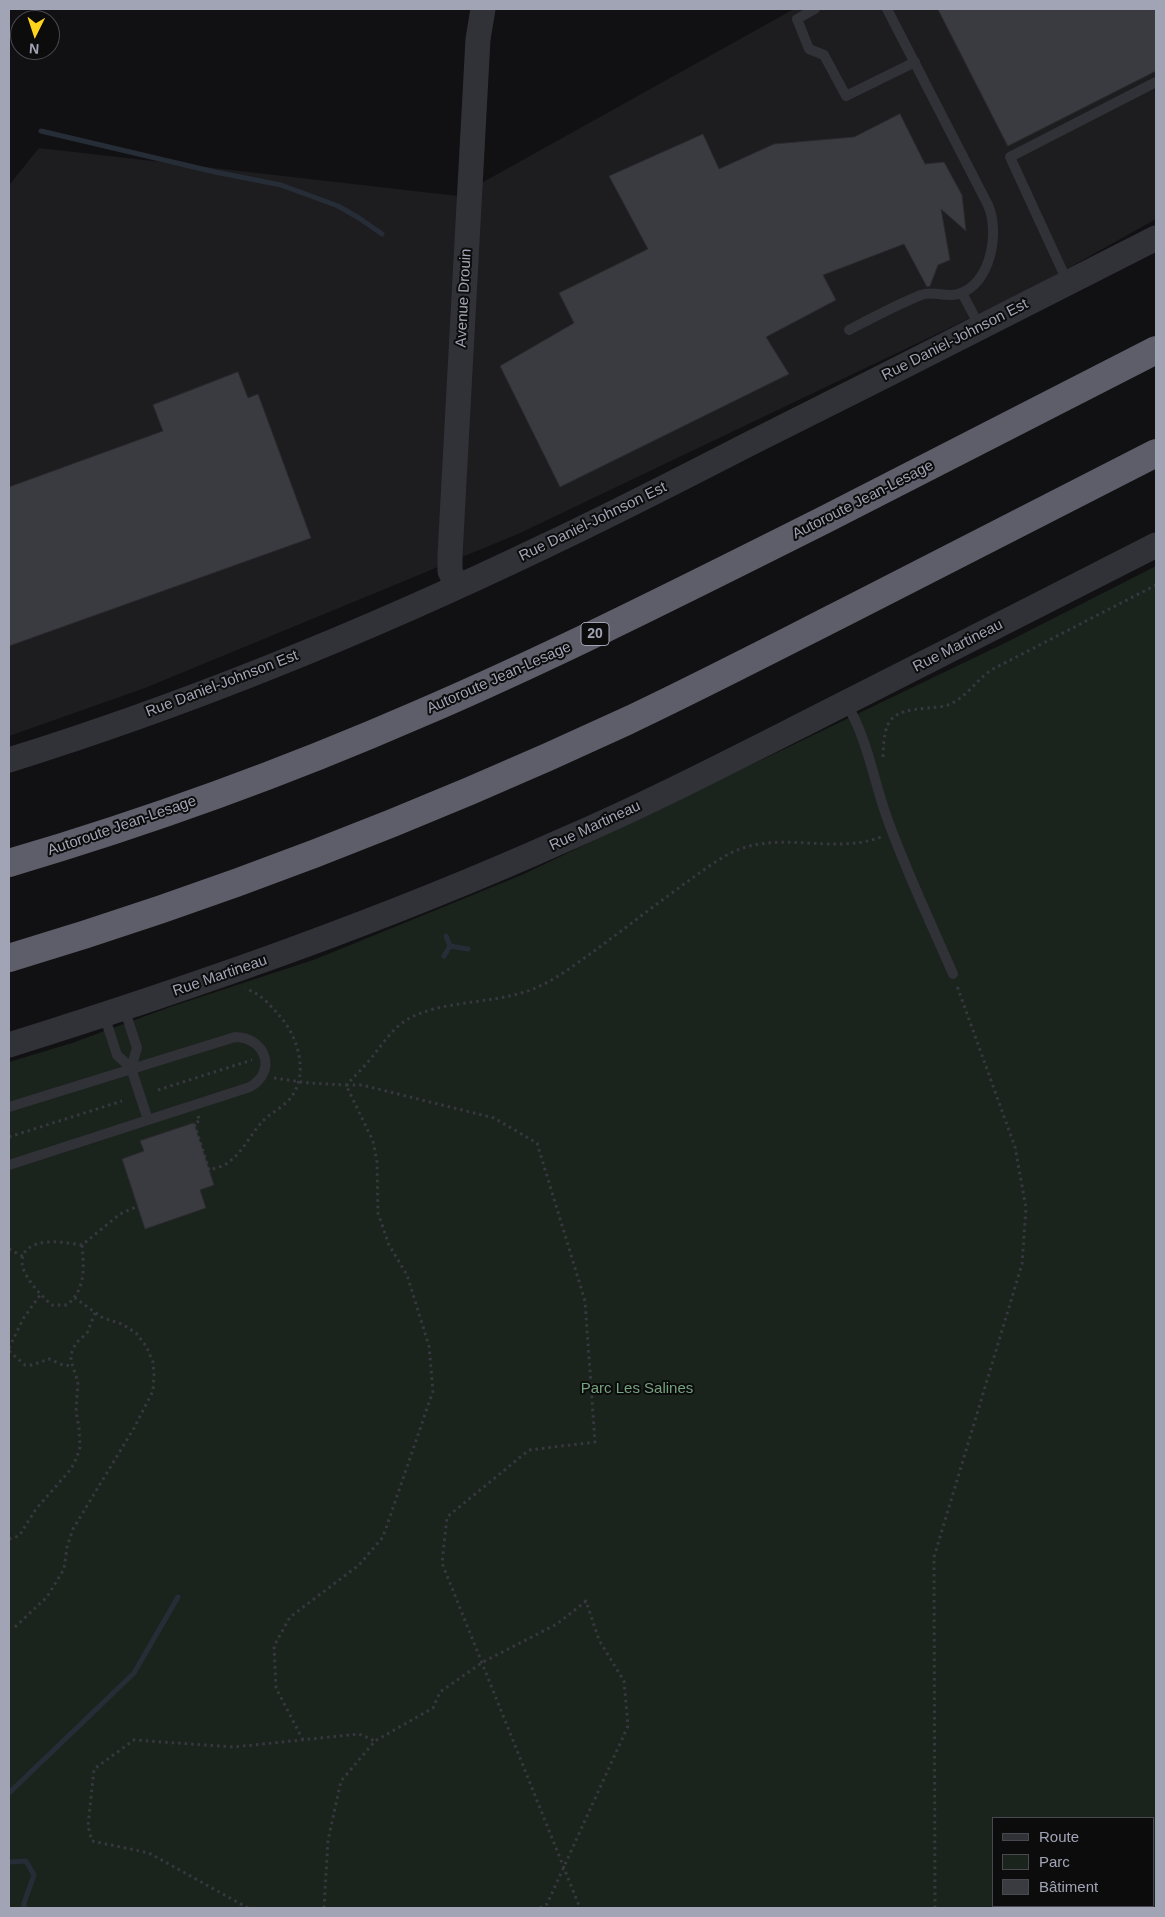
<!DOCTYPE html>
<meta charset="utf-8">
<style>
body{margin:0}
#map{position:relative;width:1165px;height:1917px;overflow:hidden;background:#111113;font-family:Arial,sans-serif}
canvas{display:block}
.frame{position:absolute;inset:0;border:10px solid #a1a4b5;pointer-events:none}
.legend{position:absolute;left:992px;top:1817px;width:162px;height:90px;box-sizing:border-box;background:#0c0c0d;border:1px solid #484950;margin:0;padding:6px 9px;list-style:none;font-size:15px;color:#a1a4b5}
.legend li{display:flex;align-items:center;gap:10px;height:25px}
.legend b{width:25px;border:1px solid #484950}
.north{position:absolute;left:10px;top:10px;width:50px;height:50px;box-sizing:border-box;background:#0c0c0d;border:1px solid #484950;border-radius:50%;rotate:184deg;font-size:14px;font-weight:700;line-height:20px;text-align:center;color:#a1a4b5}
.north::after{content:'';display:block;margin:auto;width:18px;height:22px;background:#ffd41c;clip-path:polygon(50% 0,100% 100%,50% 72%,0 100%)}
</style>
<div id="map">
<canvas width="1165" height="1917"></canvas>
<div class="frame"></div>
<ul class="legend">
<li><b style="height:6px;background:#313138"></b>Route</li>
<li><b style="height:14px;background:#1b231d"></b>Parc</li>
<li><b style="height:14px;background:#3a3b41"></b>Bâtiment</li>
</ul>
<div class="north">N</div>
</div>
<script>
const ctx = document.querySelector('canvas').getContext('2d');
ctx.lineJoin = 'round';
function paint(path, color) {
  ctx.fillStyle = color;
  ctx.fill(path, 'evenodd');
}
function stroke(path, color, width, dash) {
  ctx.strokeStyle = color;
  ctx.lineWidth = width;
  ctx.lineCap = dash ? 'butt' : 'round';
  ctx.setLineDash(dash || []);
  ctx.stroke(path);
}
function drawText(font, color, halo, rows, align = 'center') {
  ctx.font = font + ' Arial,sans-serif';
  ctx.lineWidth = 4;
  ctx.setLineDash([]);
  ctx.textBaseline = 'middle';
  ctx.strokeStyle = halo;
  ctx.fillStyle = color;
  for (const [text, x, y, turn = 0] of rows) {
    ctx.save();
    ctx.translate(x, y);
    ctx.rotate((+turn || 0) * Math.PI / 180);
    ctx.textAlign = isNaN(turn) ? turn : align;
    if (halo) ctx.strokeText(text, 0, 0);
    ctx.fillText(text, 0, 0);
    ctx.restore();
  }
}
paint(new Path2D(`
 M794 9H1156V219L1031 289 518 534 145 688 9 736V185L39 148 458 196Z`), '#1d1d20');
paint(new Path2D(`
 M1156 566V1908H9V1062L72 1043 170 1007 316 959 524 874 1007 642ZM994 1818H1154V1906H994Z`), '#1b231d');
stroke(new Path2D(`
 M41 131 215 172 281 185 338 206 359 218 382 234
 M446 936 450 946
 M444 956 450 946 468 949
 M9 1793 134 1673 178 1597
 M9 1862 26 1861 34 1875 24 1903V1908`), '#262d37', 5);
const building = new Path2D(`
 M938 9H1156V71L1008 146Z
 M900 114 925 164 944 162 962 195 966 231 941 209 950 260 938 265 930 286 927 287 904 244 823 275 836 300 766 337 789 374 560 487 500 366 574 323 559 293 648 249 609 176 703 134 719 169 774 144 854 137Z
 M238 372 248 398 258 394 311 538 9 646V487L163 431 153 405Z
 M194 1123 214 1185 200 1190 206 1208 145 1229 122 1159 144 1151 140 1141Z`);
paint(building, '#3a3b41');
stroke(building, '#2b2b2f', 1);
stroke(new Path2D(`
 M883 757C884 718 890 711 928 708 936 707 947 707 954 702 969 694 978 678 993 669L1156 585
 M274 1078 309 1083 346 1085C355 1076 364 1067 372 1057 382 1045 391 1030 405 1021 439 999 494 1005 533 989 556 980 577 963 597 949 628 926 659 902 691 879 707 868 724 854 743 848 788 833 836 854 881 837
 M158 1090 252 1060
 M198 1116 200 1121 194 1123 209 1170C216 1168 225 1166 230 1161 243 1151 251 1134 262 1122 269 1114 280 1109 288 1101 311 1076 298 1035 278 1014 269 1004 259 992 245 989
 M9 1137 122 1101
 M82 1245C84 1268 86 1289 67 1305H52C38 1293 4 1259 34 1245 48 1239 68 1243 82 1245L120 1214 138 1206
 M9 1249 24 1257
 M9 1348 23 1319 40 1295
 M9 1351 25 1365H32L49 1359 63 1365 73 1366
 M9 1539 19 1536 36 1509 71 1469 77 1457 80 1447 79 1428 76 1411 78 1382 71 1361V1354L76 1343 87 1333 95 1313
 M15 1627 47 1597 64 1569 67 1547 73 1529 134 1428 153 1391 154 1375 153 1362 146 1346 136 1333 122 1324 103 1318 75 1298
 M303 1740 276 1688 274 1646 290 1617 359 1565 383 1537 433 1391 429 1346 407 1275 389 1245 378 1213 377 1162 373 1141 346 1085H362L494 1118 537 1143 585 1301 595 1442 529 1450 447 1517 442 1563 580 1908
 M248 1908 149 1853 92 1841 88 1826 94 1769 134 1740 234 1747 359 1734 375 1741
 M324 1908 328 1840 341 1781 375 1741 433 1708 440 1692 483 1662 557 1624 586 1601 599 1640 624 1681 628 1726 547 1904 540 1908
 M935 1908 934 1557 1022 1264 1026 1208 1015 1147 957 986`), '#37383f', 3, [2.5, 4]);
stroke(new Path2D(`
 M815 9 797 19 809 49 824 55 846 96 915 62
 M1068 283 1010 157 1156 82
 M962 293 980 327
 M849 330C872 318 896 305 921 295 933 290 946 298 958 294 991 285 1000 232 988 205L887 9
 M846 703C867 737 873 778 886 815 905 869 930 921 953 974
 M124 1008 137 1048 131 1068
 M104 1015 117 1055 131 1068 148 1120
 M9 1107 235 1037C265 1037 278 1071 250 1087L9 1165`), '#313138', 10);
stroke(new Path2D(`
 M457 587 450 571V555L478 39 483 9
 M9 760C192 703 372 629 545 546 613 514 681 479 749 444 885 376 1021 307 1156 238
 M9 1045C197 986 383 921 564 840 647 804 727 763 808 722 924 664 1040 604 1156 545`), '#313138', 25);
stroke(new Path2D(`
 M9 863C148 822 286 772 419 714 556 655 690 587 824 520 935 463 1045 407 1156 350
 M9 958C220 895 427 814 627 721 703 685 778 646 853 608 954 556 1055 505 1156 453`), '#5d5e69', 28);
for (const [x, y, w] of [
 [595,634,28]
]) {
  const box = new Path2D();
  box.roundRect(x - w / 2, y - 11.5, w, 23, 4);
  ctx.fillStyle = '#0c0c0d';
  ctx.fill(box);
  stroke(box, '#a1a4b5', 1);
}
drawText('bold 14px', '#a1a4b5', null, [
 ["20",595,634]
]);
drawText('15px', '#a1a4b5', '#0c0c0d', [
 ["Avenue Drouin",464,298,-87],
 ["Rue Daniel-Johnson Est",955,340,-27],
 ["Autoroute Jean-Lesage",863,500,-27],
 ["Rue Daniel-Johnson Est",593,522,-26],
 ["Rue Martineau",958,646,-27],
 ["Autoroute Jean-Lesage",499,678,-24],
 ["Rue Daniel-Johnson Est",222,684,-21],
 ["Autoroute Jean-Lesage",122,826,-19],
 ["Rue Martineau",595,826,-25],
 ["Rue Martineau",220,976,-19]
]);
drawText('15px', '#75a27f', '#0c0c0d', [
 ["Parc Les Salines",637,1389]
]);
</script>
